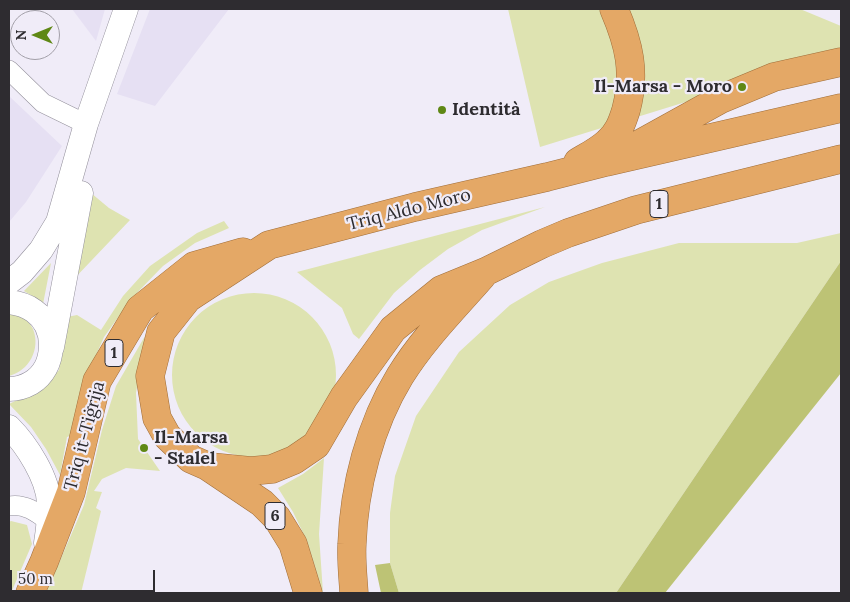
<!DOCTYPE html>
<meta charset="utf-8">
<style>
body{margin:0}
#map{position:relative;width:850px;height:602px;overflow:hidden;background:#f0ecf8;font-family:Lora,serif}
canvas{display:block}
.frame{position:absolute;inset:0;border:10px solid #2e2c30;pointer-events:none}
.north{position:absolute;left:10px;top:10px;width:50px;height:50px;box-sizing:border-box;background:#f0ecf8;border:1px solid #a29fa8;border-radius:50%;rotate:270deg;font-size:14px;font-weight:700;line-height:20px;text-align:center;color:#2e2c30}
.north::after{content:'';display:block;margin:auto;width:18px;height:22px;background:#5f8815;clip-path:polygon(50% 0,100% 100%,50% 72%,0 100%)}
.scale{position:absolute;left:10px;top:570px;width:145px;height:22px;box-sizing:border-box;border:2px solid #2e2c30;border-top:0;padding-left:6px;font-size:15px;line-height:18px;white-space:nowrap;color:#2e2c30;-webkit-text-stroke:4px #f0ecf8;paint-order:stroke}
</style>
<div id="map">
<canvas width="850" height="602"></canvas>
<div class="frame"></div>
<div class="north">N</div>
<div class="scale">50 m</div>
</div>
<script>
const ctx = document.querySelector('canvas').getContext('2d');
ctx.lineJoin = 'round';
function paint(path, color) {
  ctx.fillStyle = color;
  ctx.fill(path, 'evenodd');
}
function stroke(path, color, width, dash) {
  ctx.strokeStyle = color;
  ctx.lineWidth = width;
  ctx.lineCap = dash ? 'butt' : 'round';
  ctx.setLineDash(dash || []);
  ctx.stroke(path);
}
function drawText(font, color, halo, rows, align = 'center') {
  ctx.font = font + ' Lora,serif';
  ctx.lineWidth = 4.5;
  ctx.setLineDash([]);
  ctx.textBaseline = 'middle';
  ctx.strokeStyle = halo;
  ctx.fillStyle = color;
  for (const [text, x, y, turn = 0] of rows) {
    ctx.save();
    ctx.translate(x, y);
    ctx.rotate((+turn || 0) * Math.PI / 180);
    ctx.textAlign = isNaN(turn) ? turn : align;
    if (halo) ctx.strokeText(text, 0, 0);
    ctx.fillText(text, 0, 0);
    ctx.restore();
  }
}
paint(new Path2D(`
 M72 9H105L96 41Z
 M150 9H229L155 106 117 94Z
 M9 96 62 146 26 202 9 222Z`), '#e6e0f3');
paint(new Path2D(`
 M508 9H800L841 26V54L540 147Z
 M91 193 109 208 130 220 72 281Z
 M545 207 482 230 448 249 420 270 394 293 359 339 353 334 342 308 297 272Z
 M224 221 229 228 195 243 163 266 132 298 104 337 89 371 77 407 73 435 67 437 60 475 46 449 31 427 9 404 40 389 59 370 67 317 77 315 101 330 123 296 150 266 197 233Z
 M841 233V261L616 593H399L390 563V513L395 476 416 416 459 352 510 305 549 282 602 263 679 243H797Z
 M51 263 43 304 37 299 24 291Z
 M172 375a82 82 0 1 1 164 0a82 82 0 1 1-164 0Z
 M9 310C13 312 19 314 23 317 27 320 31 325 33 329 41 349 29 371 9 376Z
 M145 336 136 393 138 439 160 471 126 468 102 479 94 491 102 492 96 508 101 511 81 593H46L84 505 102 430 116 386Z
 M324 458 319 534 323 593 307 541 293 512 278 488 303 474Z
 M11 521 27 525 32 544 11 593H9V522Z`), '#dee3b1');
paint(new Path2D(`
 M841 261V373L665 593H616Z
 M390 563 399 593H381L375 565Z`), '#bdc375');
const minor = new Path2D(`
 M9 70 43 103 86 124
 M9 506C24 503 37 512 49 522`);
const tertiary = new Path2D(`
 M9 282 22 272 41 250 58 222 86 124 126 9
 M9 302C18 303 26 305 34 311 58 328 56 368 31 383 24 387 17 389 9 389
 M52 347 81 193
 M9 427C27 445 48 478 49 503 50 517 48 530 46 543`);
const trunk = new Path2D(`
 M636 146 721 99 774 77 841 62
 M578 162C588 156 598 151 607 143 618 134 622 123 626 110 636 72 629 44 614 9
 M211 467 251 471 272 469 294 460 316 445 344 397 393 329 441 290 485 272 542 244 568 233 636 210 841 159
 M30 593 44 562 71 492 97 381 140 309 194 266 243 252
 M308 593 293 544 277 518 262 503 207 466 191 459 167 436 157 418 150 376 161 332 188 298 269 245 415 207 547 177 606 162 841 108
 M354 593C353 577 351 560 352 544 354 487 370 425 400 376 423 339 454 308 482 276`);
stroke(minor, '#928f9a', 20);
stroke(tertiary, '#928f9a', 25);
stroke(trunk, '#a06e3a', 29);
stroke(minor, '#fff', 19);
stroke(tertiary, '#fff', 24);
stroke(trunk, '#e4a866', 28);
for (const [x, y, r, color] of [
 [742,87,5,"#5f8815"],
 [442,110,5,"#5f8815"],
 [144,448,5,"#5f8815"]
]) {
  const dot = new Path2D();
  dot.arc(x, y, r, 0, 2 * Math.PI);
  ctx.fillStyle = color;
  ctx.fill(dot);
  stroke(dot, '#f0ecf8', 2);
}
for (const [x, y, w] of [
 [659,204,18],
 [114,353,18],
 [275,516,20]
]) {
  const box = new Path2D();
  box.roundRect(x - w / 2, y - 13.5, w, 27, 4);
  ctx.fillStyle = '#f0ecf8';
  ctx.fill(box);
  stroke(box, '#2e2c30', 1);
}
drawText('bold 16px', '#2e2c30', null, [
 ["1",659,204],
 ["1",114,353],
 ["6",275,516]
]);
drawText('bold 18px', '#2e2c30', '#f0ecf8', [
 ["Il-Marsa - Moro",732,87,"right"],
 ["Identità",452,110],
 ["Il-Marsa",154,438],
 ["- Stalel",154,459]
], 'left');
drawText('18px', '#2e2c30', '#f0ecf8', [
 ["Triq Aldo Moro",409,210,-14],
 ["Triq it-Tiġrija",85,436,-75]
]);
</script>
